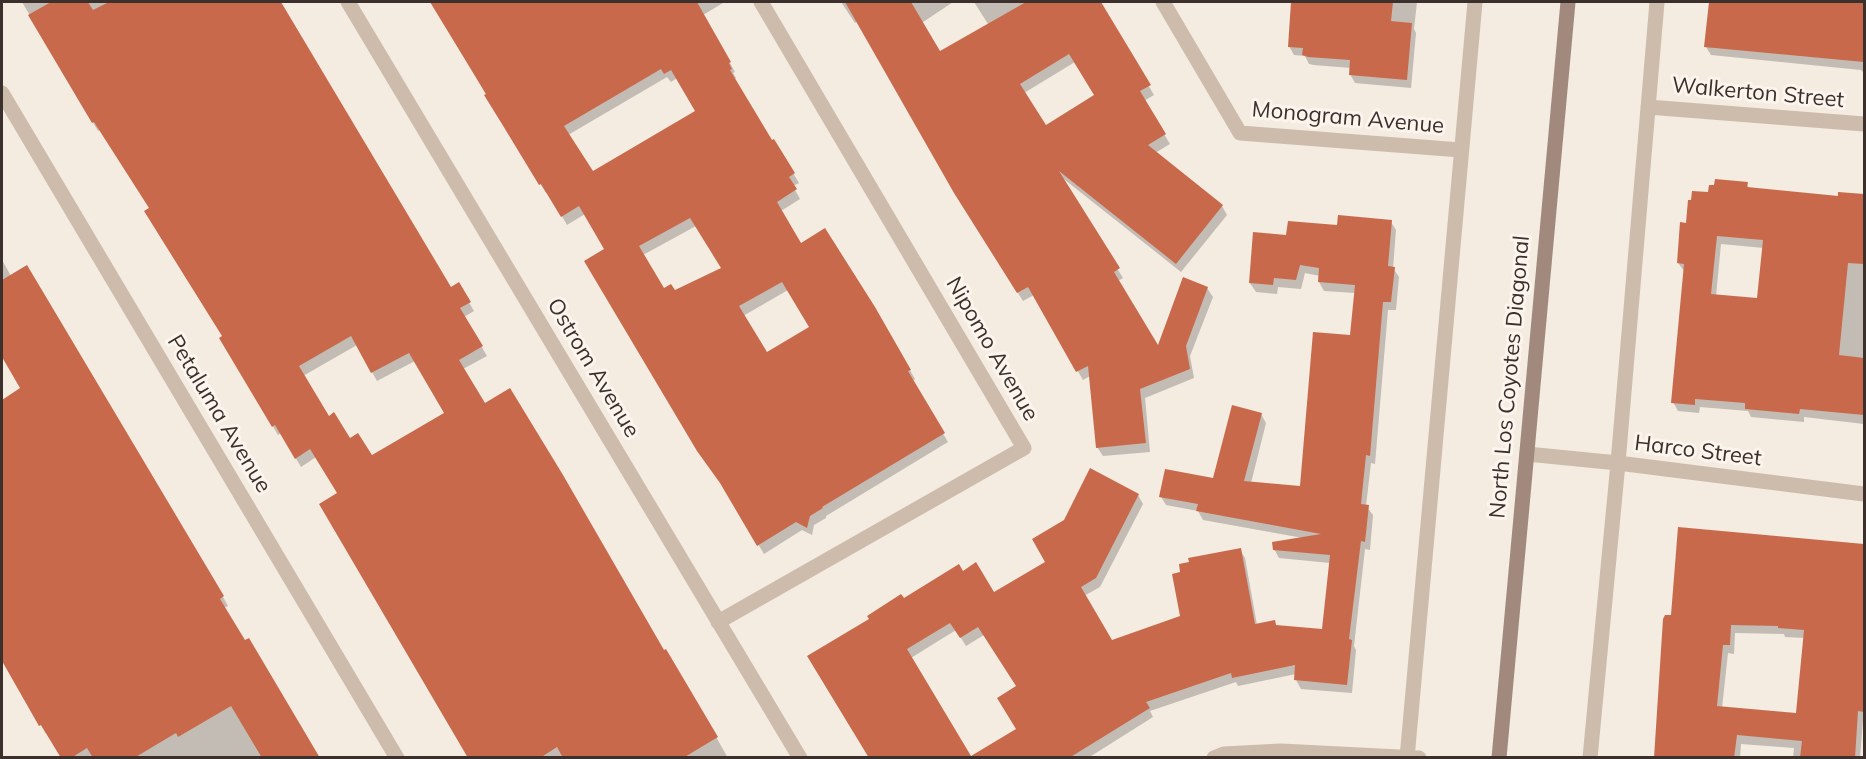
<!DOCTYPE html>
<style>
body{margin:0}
#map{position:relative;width:1866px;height:759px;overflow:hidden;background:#f4ebe1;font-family:Mulish,sans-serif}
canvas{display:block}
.frame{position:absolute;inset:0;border:3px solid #3b302b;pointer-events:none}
</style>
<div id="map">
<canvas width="1866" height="759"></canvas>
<div class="frame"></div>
</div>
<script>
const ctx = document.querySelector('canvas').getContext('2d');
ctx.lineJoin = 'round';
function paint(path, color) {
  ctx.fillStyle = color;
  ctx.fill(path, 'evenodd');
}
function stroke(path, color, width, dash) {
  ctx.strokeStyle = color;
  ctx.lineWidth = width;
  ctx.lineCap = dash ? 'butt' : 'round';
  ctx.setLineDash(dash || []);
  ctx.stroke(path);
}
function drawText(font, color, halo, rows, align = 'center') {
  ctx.font = font + ' Mulish,sans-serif';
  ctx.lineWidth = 6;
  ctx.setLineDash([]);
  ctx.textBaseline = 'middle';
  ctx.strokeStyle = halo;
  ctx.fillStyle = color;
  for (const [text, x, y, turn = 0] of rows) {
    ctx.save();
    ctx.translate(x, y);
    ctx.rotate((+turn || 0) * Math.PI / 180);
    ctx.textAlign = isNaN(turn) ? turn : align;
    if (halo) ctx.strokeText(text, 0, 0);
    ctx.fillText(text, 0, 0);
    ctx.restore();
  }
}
paint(new Path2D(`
 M22 2H279L450 289 458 284 474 311 464 317 487 356 463 369 485 405 663 652 691 693 728 758H475L338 494 316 457 301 467 281 433 278 435 221 339 224 337 151 208 100 130 98 131ZM357 345 377 381 415 361 446 414 371 457 349 440 328 418 303 376Z
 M432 2H723V3L703 15 735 72 733 73 736 78 734 80 771 142 774 141 799 183 793 186 800 199 781 211 801 245 874 308 915 379 912 381 948 442 826 516V518L814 525 812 535 802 530 764 554 727 492 606 249 585 214 567 225 548 192 546 193 509 134ZM667 77 671 82 677 78 697 111 592 173 568 135ZM696 226 722 269 674 292 663 290 643 255ZM788 290 811 328 767 354 743 316Z
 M841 2H953L877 53 858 21 855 23Z
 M974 2H1100L1154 95 1144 101 1170 144 1155 153 1222 206 1227 215 1181 272 1060 176 1123 278 1118 281 1159 348 1207 288 1213 297 1190 356 1194 378 1145 398 1150 452 1103 456 1097 447 1090 376 1083 380 1034 295 1023 301 961 203 988 24ZM1075 62 1096 96 1045 127 1024 93Z
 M1292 2H1417L1414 29 1416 33 1411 88 1355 83 1350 74 1351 68 1314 65 1309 64 1305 56 1294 55 1289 46Z
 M1711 2H1864V73L1861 70 1711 55 1706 47Z
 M1747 184 1749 188 1839 197V193L1864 196V424L1804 417V422L1751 417 1748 411 1700 407 1699 413 1678 411 1673 402 1685 272 1678 263 1687 225 1710 194ZM1721 244 1764 248 1759 300 1716 296Z
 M1391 222 1396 230 1393 268 1399 277 1396 310H1388L1375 464 1371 463 1366 506 1373 515 1370 550 1365 549 1354 646 1356 650 1352 693 1301 689 1296 680V674L1238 686 1236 682 1150 711 1153 717 1088 758H973L1018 730V687L984 635 966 646 956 630 911 658 870 758 903 600 963 573 994 594 1047 562 1138 495 1143 504 1100 587 1084 596 1112 642 1181 617 1240 550 1245 558 1257 625 1323 631 1330 563 1279 558 1274 549 1303 538 1203 520 1198 511 1166 505 1161 497 1214 480 1261 414 1266 423 1251 483 1302 488 1352 337 1355 293 1324 291 1319 282 1320 276 1305 273 1301 289 1278 287 1277 294 1256 292 1250 283 1288 237 1339 227Z
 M2 260 11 276 27 267 223 597 228 606 224 608 318 758H62L47 733 46 734 2 659V402L22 389 2 355Z
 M1679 528 1864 545V720H1863L1860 758H1793L1794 748 1741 744 1740 758H1655L1665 620 1672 616ZM1735 633 1784 634 1785 637 1805 638 1797 715 1722 708 1728 653 1734 654Z`), '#0003');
paint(new Path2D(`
 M51 2H88L93 10 109 2H281L451 287 459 282 471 302 460 308 483 346 459 360 485 403 510 388 563 475 664 650 666 649 718 737 683 758H563L557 747 540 758H468L319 504 337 493 310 449 295 459 275 425 272 427 219 338 222 336 144 211 149 208 94 122 92 123 28 15ZM351 336 371 373 409 353 444 413 372 455 358 433 350 438 334 412 329 416 299 366Z
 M430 2H697L731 62 729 63 732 69 730 70 772 140 774 139 795 173 789 177 797 189 777 202 801 243 825 228 875 307 911 370 908 371 945 433 822 507 823 508 810 516 807 528 796 522 757 546 720 483 697 451 584 261 604 249 579 206 561 217 541 184 539 185 502 124 484 95 486 94ZM661 69 664 74 671 70 695 111 593 171 564 126ZM690 218 721 268 675 290 671 284 664 288 639 246ZM782 282 809 327 767 352 739 306Z
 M845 2H911L940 51 1026 2H1101L1151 85 1140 91 1166 134 1148 145 1223 205 1176 264 1059 171 1120 268 1114 272 1158 345 1183 277 1208 287 1186 346 1190 369 1140 389 1146 443 1096 448 1088 366 1076 372 1028 287 1017 293 954 193ZM1069 54 1094 95 1046 125 1020 84Z
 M1291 2H1393L1391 21 1412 23 1407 80 1349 75 1350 60 1308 57 1302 55 1303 48 1288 47Z
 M1709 2H1864V62L1704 47Z
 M1715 179 1748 182 1747 187 1838 196V192L1864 194V264L1848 263 1839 355 1864 358V415L1800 409 1799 414 1745 409V403L1695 399V405L1671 403 1684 264 1677 263 1680 222 1686 223 1688 200H1691L1692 191 1708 192 1709 185H1714ZM1717 236 1763 240 1757 298 1711 294Z
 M1338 215 1392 220 1388 266 1395 267 1391 302H1383L1370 456 1366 455 1361 504 1369 505 1365 542 1361 541 1349 639 1352 640 1347 685 1294 680 1295 665 1232 678 1231 673 1146 702 1150 708 1069 758H869L807 656 869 619 867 616 901 594 904 598 959 564 963 571 976 562 994 592 1045 562 1032 539 1064 520 1090 468 1139 494 1096 578 1081 587 1112 640 1180 616 1172 574 1180 572 1179 564 1189 562 1188 558 1241 548 1255 624 1275 620 1276 625 1322 629 1330 555 1273 550 1272 542 1321 534 1196 511 1198 504 1159 497 1165 469 1213 478 1232 405 1262 413 1244 481 1300 486 1313 332 1350 335 1355 285 1318 282 1319 268 1300 265 1296 280 1274 278 1273 285 1249 283 1253 232 1286 235 1288 221 1337 225ZM950 623 960 638 978 627 1016 686 997 698 1016 729 971 756 907 649Z
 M27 265 224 596 220 599 245 640 249 638 320 758H262L231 706 178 737 176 733 134 758H93L87 748 71 758H61L41 725 39 726 2 661V400L20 388 2 357V280Z
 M1678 527 1864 544V712L1858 711 1855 758H1800L1802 741 1737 735 1734 758H1654L1663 619 1665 615H1671ZM1731 625 1778 626V628L1804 630 1796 713 1717 706 1723 645H1730Z`), '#c8694b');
stroke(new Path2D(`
 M348 2 800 758
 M1163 2 1240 133 1461 150
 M2 93 397 758
 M1648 107 1864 124
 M1527 454 1618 463 1864 494
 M718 622 1024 448 761 2
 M1214 758 1224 754 1281 751 1419 758
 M1407 758 1475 2
 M1590 758 1618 463 1657 2`), '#cdbbac', 15);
stroke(new Path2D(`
 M1499 758 1568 2`), '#a18a7d', 15);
drawText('22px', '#3b302b', '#fbf5ee', [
 ["Walkerton Street",1758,93,5],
 ["Monogram Avenue",1348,118,5],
 ["Nipomo Avenue",992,349,60],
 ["Ostrom Avenue",593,368,59],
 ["North Los Coyotes Diagonal",1510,377,-85],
 ["Petaluma Avenue",219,414,59],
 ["Harco Street",1698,451,7]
]);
</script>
